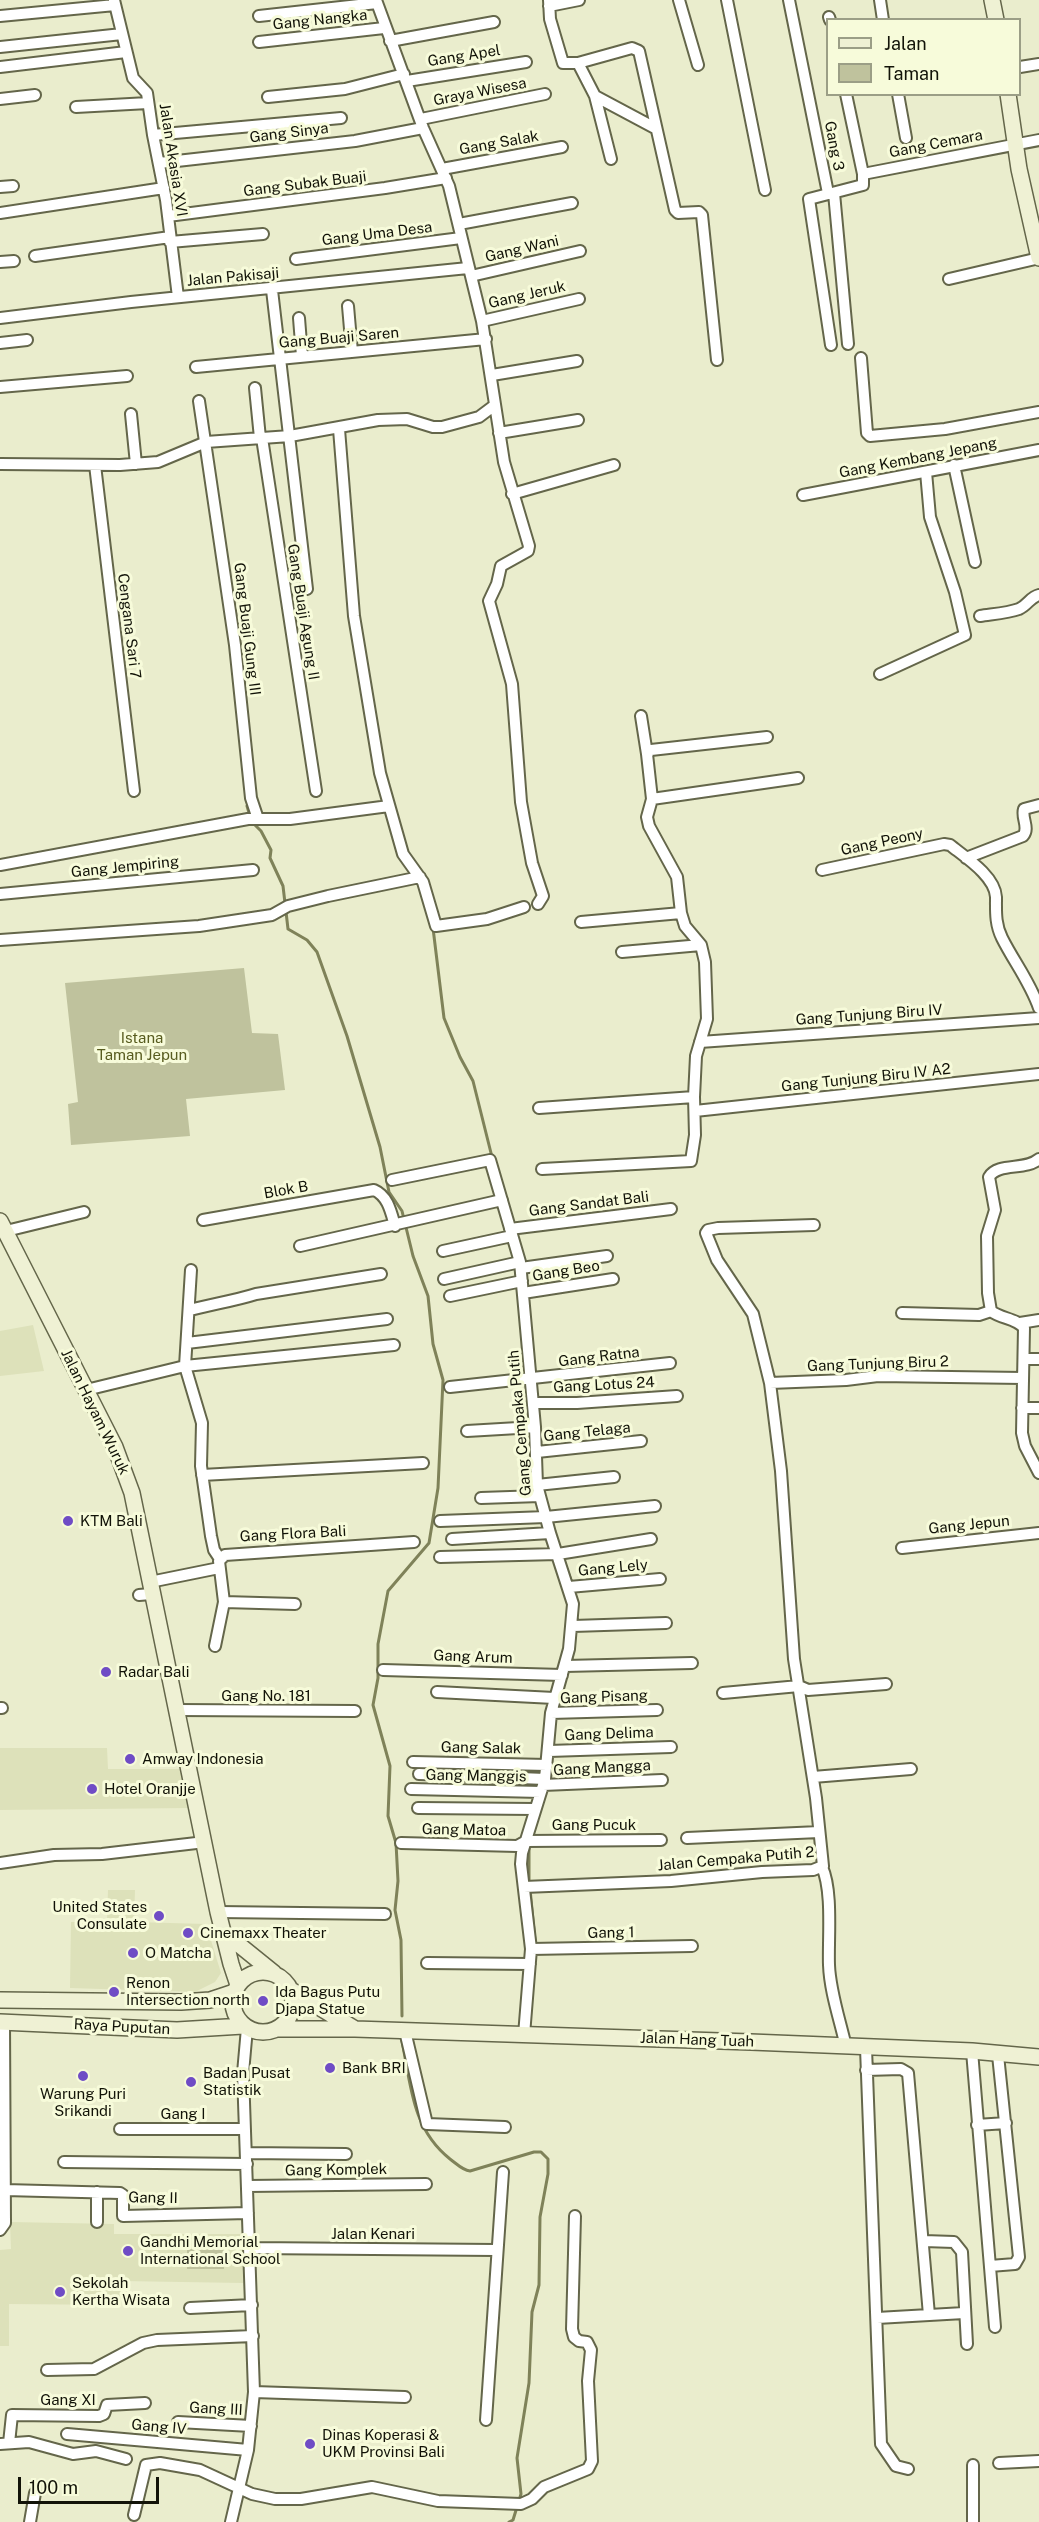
<!DOCTYPE html>
<style>
body{margin:0}
#map{position:relative;width:1039px;height:2522px;overflow:hidden;background:#eaedcd;font-family:"Public Sans",sans-serif}
canvas{display:block}
.legend{position:absolute;left:826px;top:18px;width:195px;height:78px;box-sizing:border-box;background:#f7fbda;border:2px solid #9b9e86;margin:0;padding:8px 10px;list-style:none;font-size:18px;color:#121308}
.legend li{display:flex;align-items:center;gap:12px;height:30px}
.legend b{width:30px;border:2px solid #9b9e86}
.scale{position:absolute;left:18px;top:2477px;width:141px;height:27px;box-sizing:border-box;border:3px solid #121308;border-top:0;padding-left:8px;font-size:18px;line-height:21px;white-space:nowrap;color:#121308;-webkit-text-stroke:4px #f7fbda;paint-order:stroke}
</style>
<div id="map">
<canvas width="1039" height="2522"></canvas>
<ul class="legend">
<li><b style="height:8px;background:#eff1d4"></b>Jalan</li>
<li><b style="height:16px;background:#bfc29d"></b>Taman</li>
</ul>
<div class="scale">100 m</div>
</div>
<script>
const ctx = document.querySelector('canvas').getContext('2d');
ctx.lineJoin = 'round';
function paint(path, color) {
  ctx.fillStyle = color;
  ctx.fill(path, 'evenodd');
}
function stroke(path, color, width, dash) {
  ctx.strokeStyle = color;
  ctx.lineWidth = width;
  ctx.lineCap = dash ? 'butt' : 'round';
  ctx.setLineDash(dash || []);
  ctx.stroke(path);
}
function drawText(font, color, halo, rows, align = 'center') {
  ctx.font = font + ' "Public Sans",sans-serif';
  ctx.lineWidth = 6;
  ctx.setLineDash([]);
  ctx.textBaseline = 'middle';
  ctx.strokeStyle = halo;
  ctx.fillStyle = color;
  for (const [text, x, y, turn = 0] of rows) {
    ctx.save();
    ctx.translate(x, y);
    ctx.rotate((+turn || 0) * Math.PI / 180);
    ctx.textAlign = isNaN(turn) ? turn : align;
    if (halo) ctx.strokeText(text, 0, 0);
    ctx.fillText(text, 0, 0);
    ctx.restore();
  }
}
paint(new Path2D(`
 M33 1325 44 1371 0 1376V1331Z
 M0 1748H107L108 1769H181L188 1808 0 1810Z
 M108 1890H135L134 1922 206 1924 221 1973 215 1982 195 1992 70 1988 71 1922 107 1921Z
 M10 2222 114 2224V2234H242L243 2283 121 2281V2305L9 2304V2346H0V2250L11 2249Z`), '#dde1ba');
paint(new Path2D(`
 M244 968 252 1033 278 1034 285 1090 186 1099 190 1136 71 1145 68 1104 78 1102 65 983Z
 M187 2249H224V2269H187Z`), '#bfc29d');
stroke(new Path2D(`
 M247 806 250 816
 M252 822 261 831 271 850 270 858 283 886 288 929 307 940 317 952 347 1036 380 1147 389 1192 402 1211 413 1256 428 1296 433 1344 443 1380 438 1488 429 1543 388 1591 378 1644V1678L373 1705 390 1766 388 1816 396 1843 398 1881 395 1910 401 1940 402 2016
 M433 928 444 1018 460 1057 473 1081 492 1157
 M564 1561 572 1583
 M529 1848V1882
 M530 1889 535 1941
 M402 2041C411 2086 412 2129 450 2159 457 2164 462 2170 470 2171L534 2152H541L548 2159V2174L540 2217 539 2285 532 2312 529 2383 517 2458 521 2494 513 2520 509 2522`), '#7f8259', 3);
const street = new Path2D(`
 M114 0 133 78 147 93 153 135 166 200 178 297
 M376 0 423 128 449 186 482 321 504 462 529 546 528 551 501 566 497 584 489 601 512 684 521 802 532 863 543 896 538 904
 M549 0 550 19 563 63H578L632 48 639 51 675 210 678 213 699 212 702 215 717 360
 M679 0 698 65
 M727 0 765 190
 M789 0 828 193
 M880 0 883 20
 M549 6 579 0
 M0 16 115 5
 M259 16 377 3
 M829 17 830 20
 M390 41 494 22
 M259 42 384 28
 M0 47 122 34
 M578 63 595 96 611 159
 M0 67 126 52
 M1020 67 1039 64
 M407 81 526 62
 M898 94 906 138
 M595 96 655 128
 M268 97 345 89 404 74
 M0 99 35 95
 M76 107 148 103
 M421 119 545 94
 M153 135 341 118
 M159 163 355 141 423 128
 M442 169 562 147
 M863 174 1039 140
 M0 187 13 186
 M834 193 848 344
 M0 213 164 188
 M168 216 385 188 446 178
 M459 224 572 203
 M170 242 263 234
 M35 256 170 237
 M296 259 461 238
 M0 262 14 261
 M471 276 580 251
 M949 279 1039 258
 M272 290 307 589
 M348 306 352 352
 M0 318 131 302 468 268
 M299 318 302 356
 M482 321 579 299
 M0 343 27 340
 M831 345 809 199 863 185V174L846 94
 M861 358 867 433 870 436 945 429 1039 412
 M196 367 486 339
 M492 375 577 361
 M0 387 127 376
 M255 388 260 438
 M199 401 235 645 251 798 258 819
 M131 414 136 464
 M339 429 354 616 380 773 403 854 423 882 436 926 487 919 524 907
 M499 433 578 420
 M262 438 316 791
 M0 464 120 465 158 462 206 442 290 436 378 420 407 419 433 427H442L479 417 495 405
 M95 465 134 791
 M954 465 975 562
 M512 494 614 465
 M803 495 1039 450
 M980 616C993 614 1008 613 1019 609 1028 605 1030 597 1039 595
 M880 674 965 635 955 592 930 517 926 472
 M641 716 647 754
 M652 799 798 778
 M966 858 1023 836C1030 828 1021 818 1024 809L1039 805
 M0 865 248 819H290L389 806
 M822 870 944 844 950 845C965 857 995 876 996 897 996 911 995 924 1002 938 1014 962 1030 982 1039 1008
 M0 894 253 870
 M581 922 681 913
 M0 940 199 926 272 915 288 906 328 896 420 877
 M622 952 701 945
 M700 1042 1039 1018
 M539 1108 694 1097
 M695 1111 1039 1074
 M542 1169 691 1161 695 1135 694 1097 696 1056 707 1019 705 962 701 945 685 926 681 913 677 877 649 826 647 817 652 799 647 754 651 750 767 737
 M392 1180 490 1160 520 1262 535 1427 537 1485 550 1533 573 1604 569 1649 551 1713 545 1779 522 1853 521 1864 531 1949 524 2035
 M203 1220 374 1190C388 1196 391 1212 395 1226
 M510 1229 671 1209
 M6 1231 84 1212
 M300 1246 502 1200
 M443 1251 512 1236
 M521 1268 607 1256
 M191 1270 185 1366 394 1345
 M444 1279 520 1262
 M523 1293 613 1279
 M450 1296 522 1281
 M190 1310C212 1304 234 1301 256 1294L381 1274
 M991 1311 988 1293 987 1236 995 1210 989 1177C998 1162 1026 1171 1039 1159
 M991 1311C1001 1319 1016 1318 1024 1328L1022 1433 1025 1446 1039 1473
 M902 1313 979 1315 991 1311
 M1020 1323 1039 1320
 M187 1343 387 1319
 M1024 1359H1039
 M770 1383 846 1380 878 1376 1023 1378
 M450 1387 670 1363
 M86 1390 185 1366 202 1423 201 1466 211 1536 214 1550 220 1559
 M533 1403H577L677 1396
 M1022 1408H1039
 M467 1431 535 1427
 M537 1452 641 1441
 M202 1475 423 1463
 M537 1485 614 1477
 M481 1498 540 1496
 M440 1521 546 1517 655 1506
 M452 1539 550 1533
 M902 1548 1039 1533
 M440 1557 558 1554 651 1539
 M150 1582 219 1568
 M569 1587 660 1579
 M139 1595 151 1594
 M224 1602 295 1604
 M573 1626 666 1623
 M215 1646 224 1602 219 1561 225 1555 414 1542
 M565 1666 692 1663
 M383 1670 562 1675
 M437 1692 554 1698
 M723 1693 799 1686 808 1690 886 1684
 M0 1708H2
 M177 1710 355 1711
 M551 1713 657 1710
 M549 1751 671 1747
 M413 1762 547 1765
 M419 1774 545 1779
 M813 1777 911 1769
 M543 1785 662 1780
 M411 1789 541 1792
 M418 1808 535 1809
 M687 1838 819 1832
 M401 1843 517 1846 526 1841 661 1840
 M0 1863 54 1855 102 1854 205 1842
 M822 1867C833 1891 828 1939 829 1965 830 1992 840 2020 846 2047
 M524 1887 671 1881 762 1872 813 1870 823 1866 816 1798 794 1659 781 1471 770 1383 753 1314 717 1260 706 1233 708 1230 718 1228 814 1225
 M218 1912 385 1914
 M531 1949 692 1946
 M427 1963 530 1964
 M405 2031 427 2124 505 2127
 M866 2048 881 2444 896 2466 908 2469
 M972 2051 995 2327
 M866 2070 901 2069 908 2073 929 2315
 M977 2125 1006 2123
 M120 2129H245
 M246 2153 346 2154
 M64 2162 247 2164
 M247 2186 426 2184
 M5 2190 120 2193 123 2195V2216L248 2213
 M97 2192V2222
 M0 2230 5 2223 4 2022
 M924 2241 954 2242 962 2252 967 2344
 M250 2248 496 2250
 M990 2266 1015 2264 1019 2257 998 2055
 M190 2308 252 2305
 M877 2318 964 2313
 M47 2370 94 2369 143 2343 157 2340 253 2336
 M254 2392 405 2397
 M486 2420 503 2172
 M178 2422 251 2426
 M67 2434 248 2450
 M9 2443 12 2415 99 2416 104 2414 107 2405 145 2403
 M0 2444 29 2442 73 2454 96 2451 126 2459
 M999 2463 1039 2461
 M973 2465V2522
 M134 2515 146 2465 160 2463 200 2470 252 2494 275 2499H301L372 2487 438 2501 521 2504 532 2499 544 2487 588 2469 592 2461 588 2381 591 2350 587 2342 579 2341 574 2337 572 2329 575 2216
 M30 2522 35 2493
 M231 2522 248 2450 254 2392 243 2073 247 2028`);
const secondary = new Path2D(`
 M992 0 996 20
 M1008 94 1019 169 1039 258
 M0 1221 115 1447 132 1493 218 1912 231 1964 238 1985
 M222 1931 274 1973
 M233 2002a30 30 0 1 1 60 0a30 30 0 1 1-60 0Z
 M291 1990 355 2029
 M0 2000 181 2002 210 2000 234 1992
 M0 2022 177 2030 243 2026
 M277 2029H355L751 2042 972 2051 1039 2057`);
stroke(street, '#64664a', 14);
stroke(secondary, '#64664a', 18);
stroke(street, '#fff', 10);
stroke(secondary, '#eff1d4', 15);
for (const [x, y, r, color] of [
 [68,1521,6,"#6f4cc5"],
 [106,1672,6,"#6f4cc5"],
 [130,1759,6,"#6f4cc5"],
 [92,1789,6,"#6f4cc5"],
 [159,1916,6,"#6f4cc5"],
 [188,1933,6,"#6f4cc5"],
 [133,1953,6,"#6f4cc5"],
 [114,1992,6,"#6f4cc5"],
 [263,2001,6,"#6f4cc5"],
 [330,2068,6,"#6f4cc5"],
 [83,2076,6,"#6f4cc5"],
 [191,2082,6,"#6f4cc5"],
 [128,2251,6,"#6f4cc5"],
 [60,2292,6,"#6f4cc5"],
 [310,2444,6,"#6f4cc5"]
]) {
  const dot = new Path2D();
  dot.arc(x, y, r, 0, 2 * Math.PI);
  ctx.fillStyle = color;
  ctx.fill(dot);
  stroke(dot, '#f7fbda', 2);
}
drawText('15px', '#121308', '#f7fbda', [
 ["Gang Nangka",320,20,-6],
 ["Gang Apel",464,56,-9],
 ["Graya Wisesa",480,92,-11],
 ["Gang Sinya",289,133,-7],
 ["Gang Salak",499,143,-10],
 ["Gang Cemara",936,144,-11],
 ["Gang 3",834,146,79],
 ["Jalan Akasia XVI",173,160,81],
 ["Gang Subak Buaji",305,184,-7],
 ["Gang Uma Desa",377,234,-7],
 ["Gang Wani",522,249,-13],
 ["Jalan Pakisaji",233,277,-5],
 ["Gang Jeruk",527,295,-13],
 ["Gang Buaji Saren",339,338,-5],
 ["Gang Kembang Jepang",918,458,-11],
 ["Gang Buaji Agung II",303,612,81],
 ["Cengana Sari 7",129,626,83],
 ["Gang Buaji Gung III",247,629,83],
 ["Gang Peony",882,842,-12],
 ["Gang Jempiring",125,867,-6],
 ["Gang Tunjung Biru IV",869,1015,-4],
 ["Gang Tunjung Biru IV A2",866,1078,-6],
 ["Blok B",286,1190,-10],
 ["Gang Sandat Bali",589,1204,-7],
 ["Gang Beo",566,1271,-9],
 ["Gang Ratna",599,1357,-7],
 ["Gang Tunjung Biru 2",878,1364,-2],
 ["Gang Lotus 24",604,1385,-3],
 ["Jalan Hayam Wuruk",95,1412,64],
 ["Gang Cempaka Putih",520,1423,-95],
 ["Gang Telaga",587,1432,-6],
 ["Gang Jepun",969,1525,-6],
 ["Gang Flora Bali",293,1534,-3],
 ["Gang Lely",613,1568,-5],
 ["Gang Arum",473,1657,2],
 ["Gang No. 181",266,1696],
 ["Gang Pisang",604,1697,-2],
 ["Gang Delima",609,1734,-2],
 ["Gang Salak",481,1748,1],
 ["Gang Mangga",602,1768,-3],
 ["Gang Manggis",476,1776,1],
 ["Gang Pucuk",594,1825],
 ["Gang Matoa",464,1830,1],
 ["Jalan Cempaka Putih 2",736,1859,-5],
 ["Gang 1",611,1933,-1],
 ["Raya Puputan",122,2027,3],
 ["Jalan Hang Tuah",697,2040,2],
 ["Gang I",183,2114],
 ["Gang Komplek",336,2170,-1],
 ["Gang II",153,2198,1],
 ["Jalan Kenari",373,2234],
 ["Gang XI",68,2400],
 ["Gang III",216,2409,3],
 ["Gang IV",159,2427,5]
]);
drawText('15px', '#585c1f', '#f7fbda', [
 ["Istana",142,1038],
 ["Taman Jepun",142,1055]
]);
drawText('15px', '#121308', '#f7fbda', [
 ["KTM Bali",80,1521],
 ["Radar Bali",118,1672],
 ["Amway Indonesia",142,1759],
 ["Hotel Oranjje",104,1789],
 ["United States",147,1907,"right"],
 ["Consulate",147,1924,"right"],
 ["Cinemaxx Theater",200,1933],
 ["O Matcha",145,1953],
 ["Renon",126,1983],
 ["Intersection north",126,2000],
 ["Ida Bagus Putu",275,1992],
 ["Djapa Statue",275,2009],
 ["Bank BRI",342,2068],
 ["Badan Pusat",203,2073],
 ["Statistik",203,2090],
 ["Warung Puri",83,2094,"center"],
 ["Srikandi",83,2111,"center"],
 ["Gandhi Memorial",140,2242],
 ["International School",140,2259],
 ["Sekolah",72,2283],
 ["Kertha Wisata",72,2300],
 ["Dinas Koperasi &",322,2435],
 ["UKM Provinsi Bali",322,2452]
], 'left');
</script>
